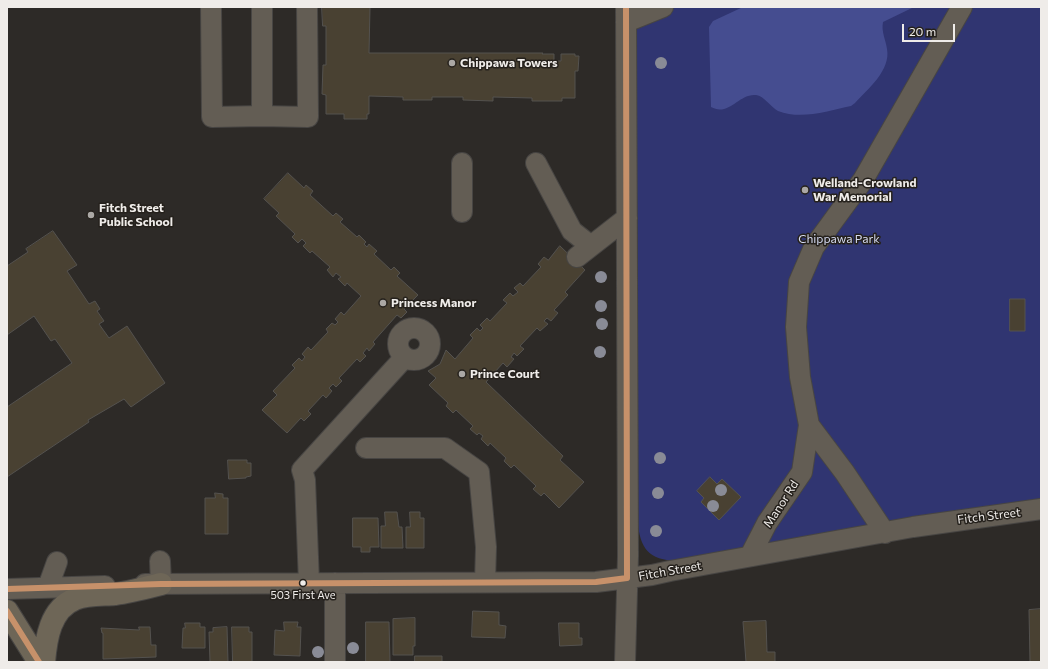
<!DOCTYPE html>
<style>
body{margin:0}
#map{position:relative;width:1048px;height:669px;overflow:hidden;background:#2d2a27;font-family:Commissioner,sans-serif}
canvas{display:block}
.frame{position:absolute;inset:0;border:8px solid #efece9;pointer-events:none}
.scale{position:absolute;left:902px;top:24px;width:53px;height:18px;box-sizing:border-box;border:2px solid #efece9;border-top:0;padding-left:5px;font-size:12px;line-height:14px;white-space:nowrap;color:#efece9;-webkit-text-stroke:3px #25211c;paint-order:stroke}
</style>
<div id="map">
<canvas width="1048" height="669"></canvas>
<div class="frame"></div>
<div class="scale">20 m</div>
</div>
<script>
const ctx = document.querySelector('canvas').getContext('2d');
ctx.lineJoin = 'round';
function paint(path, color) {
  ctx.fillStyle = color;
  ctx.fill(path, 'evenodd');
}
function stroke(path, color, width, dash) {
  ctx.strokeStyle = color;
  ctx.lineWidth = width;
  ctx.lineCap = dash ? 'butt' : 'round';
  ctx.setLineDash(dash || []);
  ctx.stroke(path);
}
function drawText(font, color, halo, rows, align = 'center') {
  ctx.font = font + ' Commissioner,sans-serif';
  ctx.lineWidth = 3;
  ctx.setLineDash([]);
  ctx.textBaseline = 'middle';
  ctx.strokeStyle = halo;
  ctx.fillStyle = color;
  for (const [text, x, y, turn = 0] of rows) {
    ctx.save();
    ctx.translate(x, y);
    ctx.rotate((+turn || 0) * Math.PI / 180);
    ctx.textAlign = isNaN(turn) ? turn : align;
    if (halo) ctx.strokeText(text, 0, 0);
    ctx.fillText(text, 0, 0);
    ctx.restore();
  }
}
paint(new Path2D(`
 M636 7H1041V502L673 561C644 558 640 544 637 518L638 376Z`), '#303571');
paint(new Path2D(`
 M743 7H914L883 22C881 32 886 40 887 49 891 70 868 89 855 103L851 106C828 111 801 120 778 111 771 107 764 96 756 95 739 93 729 117 711 107L709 27 713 21Z`), '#454d90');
const building = new Path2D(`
 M322 7H370L369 53H543L542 54H554V61H561V54H575V56H579L578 71H575V98H562V101H532V98L493 97V101L463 100V97H432V100H403V97L369 96V114H367V119H344V114H326V95L322 94 323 65H326V26H323Z
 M288 173 304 188 306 185 313 191 310 195 333 216 336 213 343 219 340 222 357 237 359 235 366 242 364 244 367 247 369 244 377 251 374 254 391 270 394 267 400 273 397 276 418 295 404 309 407 312 401 318 397 315 373 342 375 344 369 351 367 348 363 353 366 356 360 362 357 359 339 378 342 381 336 387 333 384 329 388 332 391 326 398 323 395 308 411 311 414 304 421 301 418 287 433 262 410 277 395 273 391 295 368 292 365 299 358 302 361 305 357 302 354 308 347 311 350 328 332 326 329 332 323 335 325 338 322 335 319 341 312 344 315 361 296 347 283 345 286 338 279 341 277 336 273 333 277 327 270 330 267 312 251 310 253 303 246 306 243 302 239 298 243 292 237 295 234 276 216 279 213 264 199Z
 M53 231 77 265 67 271 89 304 95 301 100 309 97 311 104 321 99 324 109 338 127 326 165 383 131 407 124 399 88 420 89 422 7 477V407L72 363 55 339 51 341 34 316 7 335V266L28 252 26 249Z
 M560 246 585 270 565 292 568 295 554 310 558 313 551 321 547 318 544 321 548 324 540 331 537 328 520 346 524 349 517 356 514 353 511 357 514 359 507 367 503 363 486 382 563 456 560 460 584 482 559 508 544 493 541 496 533 489 536 486 514 465 511 468 504 461 506 458 490 443 488 446 481 439 483 436 479 433 477 435 470 429 473 426 456 410 453 413 446 406 448 403 429 385 436 378 428 371 440 364 446 350 455 359 473 338 470 335 477 328 480 331 483 328 480 325 487 318 490 321 507 303 503 300 510 293 513 296 518 292 514 288 520 283 523 286 541 267 538 264 544 257 548 260Z
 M1010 299H1025V331H1010Z
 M228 460H247V463H251V476L246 477V478L229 479Z
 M710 477 717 484 722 479 741 497 719 520 701 502 704 498 697 491Z
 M215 493 223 494V498H228V534H205V498H215Z
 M385 512H397L399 527H402L403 548H381V526H385Z
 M410 512H420V518H424V548H406V527H410Z
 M353 518H378L379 547H370V552H361V547H353Z
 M1041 609V662H1030L1029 610Z
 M473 611 499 612V625L506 626 505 638 472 637Z
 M415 618V646H413V655H393V619Z
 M766 621 767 652H775V662H746L743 622Z
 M284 622H298L297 627H301L300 656 274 655 275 630 284 631Z
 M366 622H389L390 662H366Z
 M185 623H200V627H205V648H182L183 628H185Z
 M559 623H579V638H582V645L560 646Z
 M139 627H150L151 645H156V657L103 659V633H102L101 628 139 630Z
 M227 627 228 662H210L209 632H213V628Z
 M232 627H249V632H252V662H233Z
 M415 656H442V662H415Z`);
paint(building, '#494132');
stroke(building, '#54524f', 1);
const minor = new Path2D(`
 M211 7 212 117 262 116V7
 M626 22 663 7
 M262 116 308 117 307 7
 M536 163 572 231 591 246
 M462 212V163
 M577 257 627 218
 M398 344a16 16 0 1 1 32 0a16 16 0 1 1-32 0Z
 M366 448H445L479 472 486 547 485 582
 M885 533 845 473 809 425 800 377 796 327 799 282 814 247 863 180 962 7
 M750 556 767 523 802 472 809 425
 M160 561 161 584
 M309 583 305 480 302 470 405 357
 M335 583V662
 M145 584 596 582 652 575 670 571 913 527 1041 509
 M48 587 57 562
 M7 589 105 586
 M625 662 628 556 626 7`);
const major = new Path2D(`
 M7 611 39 662
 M44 662C46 639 50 609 75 599 86 594 103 595 115 594 130 592 145 588 161 584`);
stroke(minor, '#474543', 22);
stroke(major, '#474543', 24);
stroke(minor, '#635d54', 20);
stroke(major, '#6e6657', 22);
stroke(new Path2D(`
 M7 589 161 584 596 582 627 578 626 7
 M7 611 39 662`), '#c7916a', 6);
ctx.fillStyle = '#898b96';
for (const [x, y] of [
 [661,63],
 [601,277],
 [601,306],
 [602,324],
 [600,352],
 [660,458],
 [721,490],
 [658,493],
 [713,506],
 [656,531],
 [353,648],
 [318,652]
]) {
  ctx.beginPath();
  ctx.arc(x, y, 6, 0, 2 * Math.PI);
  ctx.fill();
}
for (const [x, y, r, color] of [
 [452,63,4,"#aba8a5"],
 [805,190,4,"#aba8a5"],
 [91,215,4,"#aba8a5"],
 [383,303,4,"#aba8a5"],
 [462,374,4,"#aba8a5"],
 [303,583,3.5,"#efece9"]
]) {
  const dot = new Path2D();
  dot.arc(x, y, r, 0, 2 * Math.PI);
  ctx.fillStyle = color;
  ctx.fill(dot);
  stroke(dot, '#25211c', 1.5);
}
drawText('11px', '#efece9', '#25211c', [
 ["503 First Ave",303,595]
]);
drawText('bold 12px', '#efece9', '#25211c', [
 ["Chippawa Towers",460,63],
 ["Welland-Crowland",813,183],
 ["War Memorial",813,197],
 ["Fitch Street",99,208],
 ["Public School",99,222],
 ["Princess Manor",391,303],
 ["Prince Court",470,374]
], 'left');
drawText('12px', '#d5daf0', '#25211c', [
 ["Chippawa Park",839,239]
]);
drawText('12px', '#efece9', '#25211c', [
 ["Manor Rd",781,504,-57],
 ["Fitch Street",989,516,-7],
 ["Fitch Street",670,571,-10]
]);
</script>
